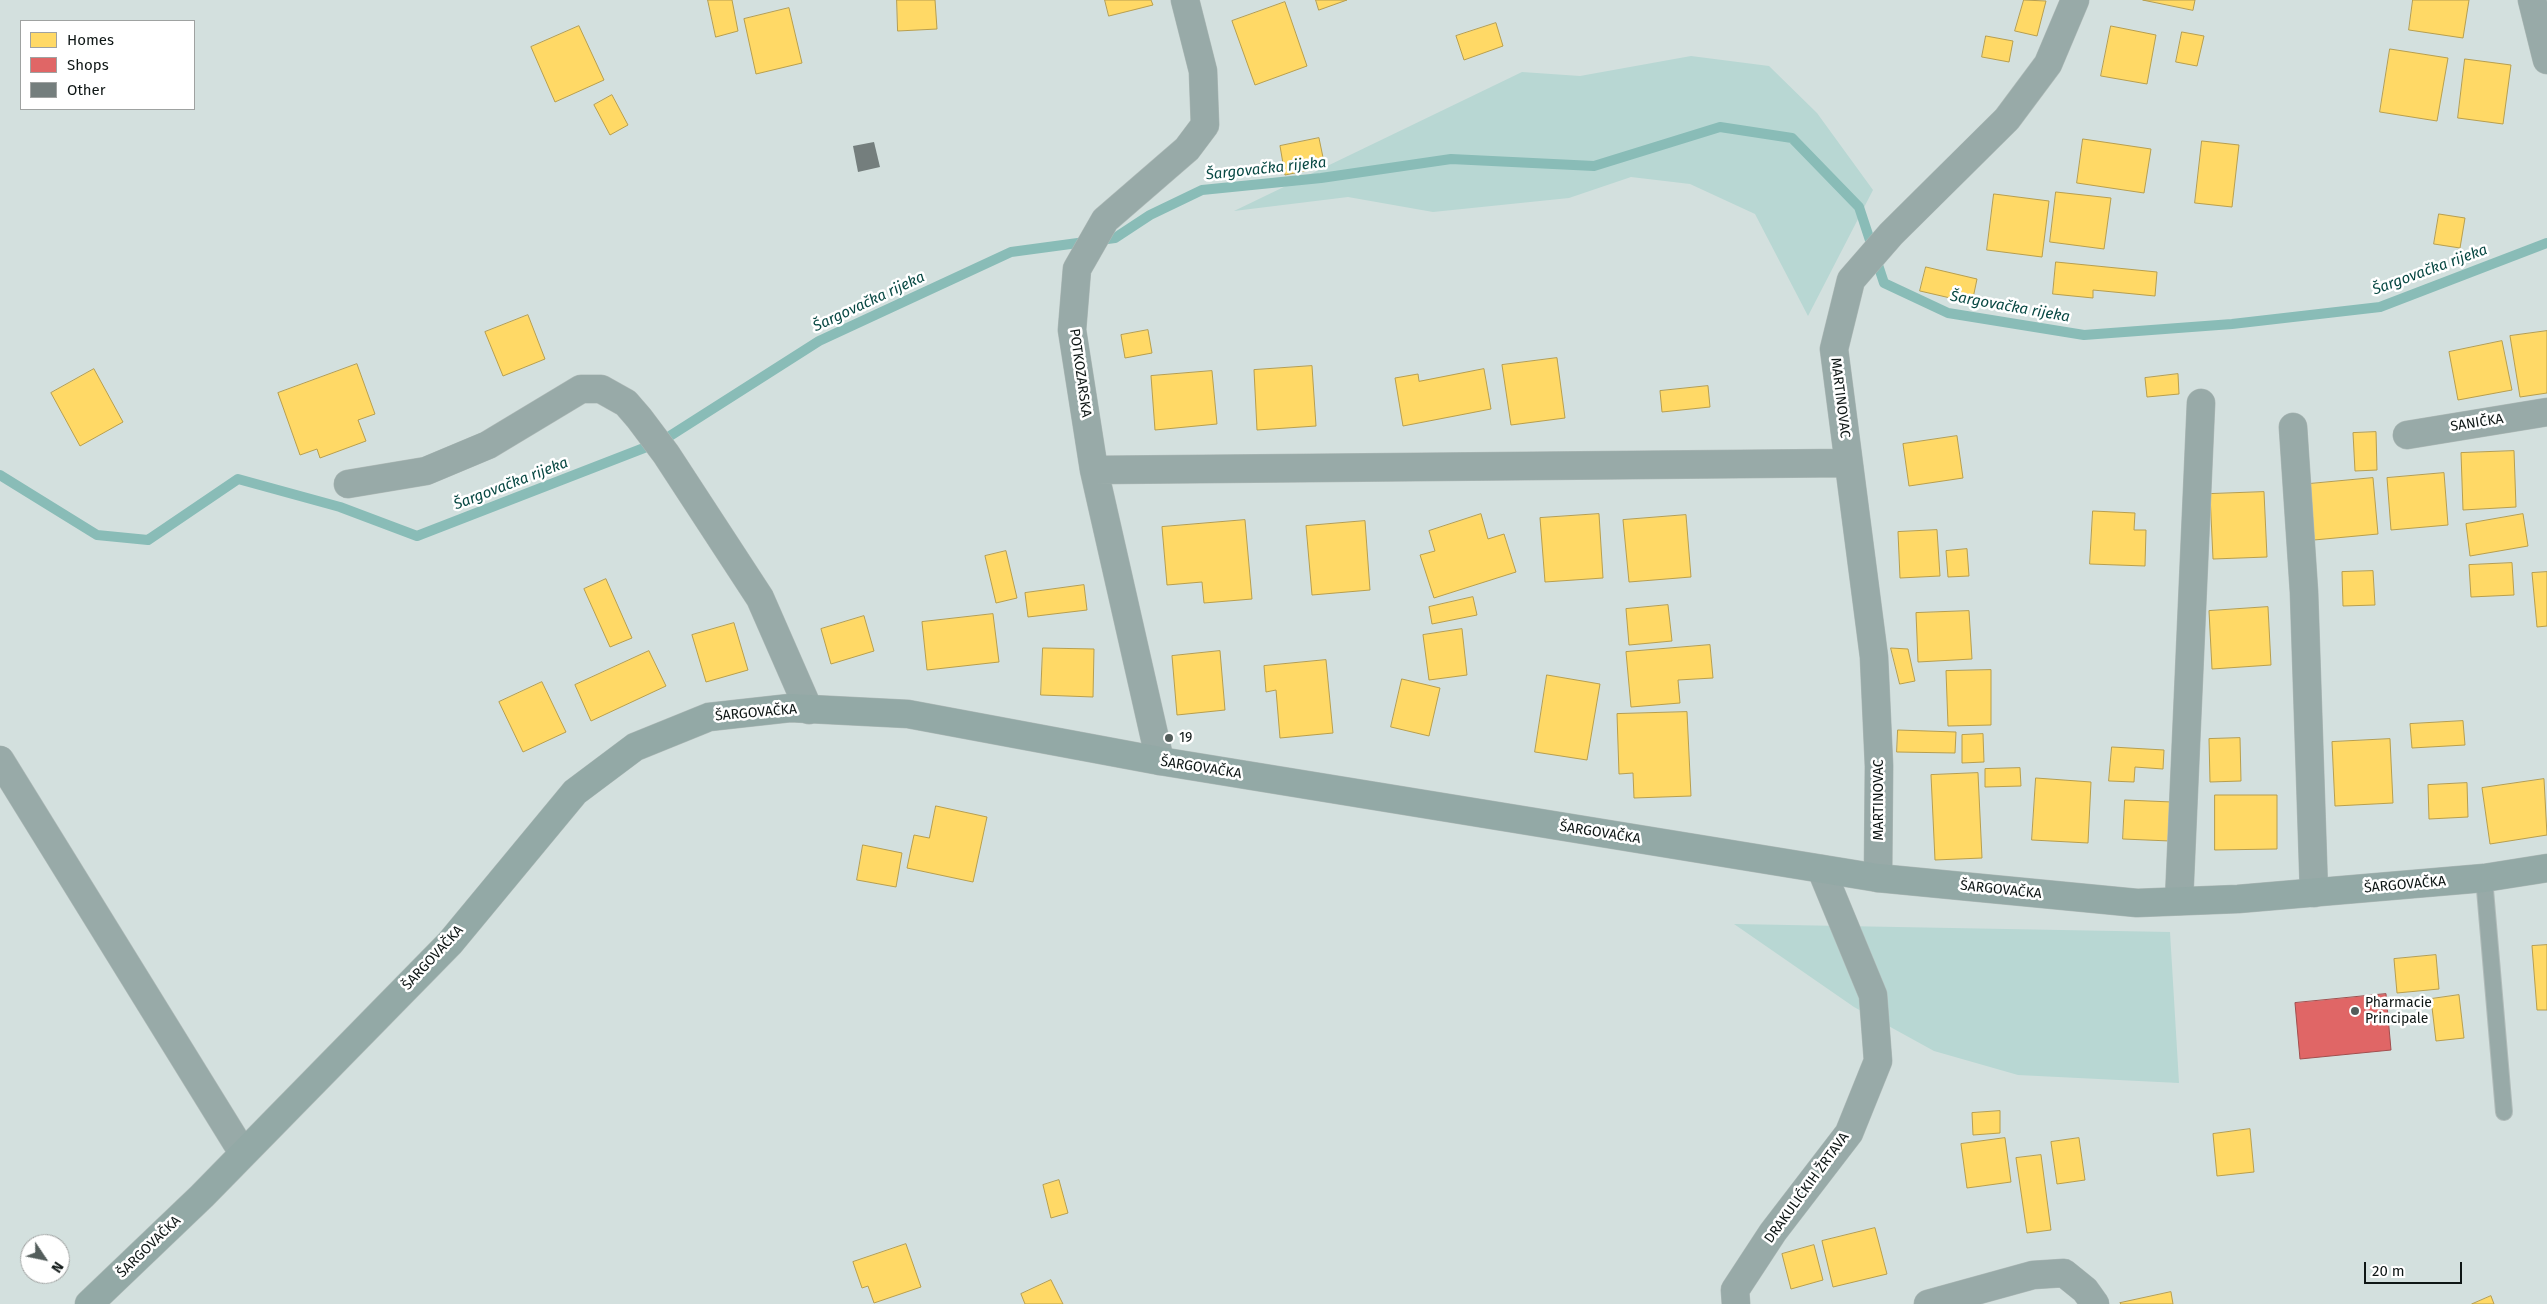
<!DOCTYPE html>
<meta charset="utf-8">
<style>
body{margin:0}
#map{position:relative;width:2547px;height:1304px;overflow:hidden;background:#d3e0de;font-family:"Fira Sans",sans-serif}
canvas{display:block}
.legend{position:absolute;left:20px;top:20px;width:175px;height:90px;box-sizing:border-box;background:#fff;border:1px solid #9fa2a1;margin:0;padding:6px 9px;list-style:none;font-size:15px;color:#0e1615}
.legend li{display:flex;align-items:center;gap:10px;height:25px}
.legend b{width:25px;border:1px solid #9fa2a1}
.north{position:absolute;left:20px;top:1234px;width:50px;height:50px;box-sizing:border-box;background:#fff;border:1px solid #9fa2a1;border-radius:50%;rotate:124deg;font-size:14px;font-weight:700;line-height:20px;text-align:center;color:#0e1615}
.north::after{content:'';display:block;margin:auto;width:18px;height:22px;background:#535d5b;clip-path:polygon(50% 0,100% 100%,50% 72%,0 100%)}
.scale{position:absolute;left:2364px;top:1262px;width:98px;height:22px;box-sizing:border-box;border:2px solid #0e1615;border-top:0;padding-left:6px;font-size:15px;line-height:18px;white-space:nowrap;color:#0e1615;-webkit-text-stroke:4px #fff;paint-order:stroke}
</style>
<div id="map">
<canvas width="2547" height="1304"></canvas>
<ul class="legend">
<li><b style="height:14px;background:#ffd966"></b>Homes</li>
<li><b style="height:14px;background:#e06666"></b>Shops</li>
<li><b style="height:14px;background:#747e7d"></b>Other</li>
</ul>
<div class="north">N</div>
<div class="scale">20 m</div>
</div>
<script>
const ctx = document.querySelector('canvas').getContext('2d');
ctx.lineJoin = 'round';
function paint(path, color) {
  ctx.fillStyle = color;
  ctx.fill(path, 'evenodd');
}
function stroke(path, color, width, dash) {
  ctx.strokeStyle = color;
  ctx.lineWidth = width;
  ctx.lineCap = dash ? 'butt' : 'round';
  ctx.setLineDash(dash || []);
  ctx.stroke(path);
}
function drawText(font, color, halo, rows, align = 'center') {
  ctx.font = font + ' "Fira Sans",sans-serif';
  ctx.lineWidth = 5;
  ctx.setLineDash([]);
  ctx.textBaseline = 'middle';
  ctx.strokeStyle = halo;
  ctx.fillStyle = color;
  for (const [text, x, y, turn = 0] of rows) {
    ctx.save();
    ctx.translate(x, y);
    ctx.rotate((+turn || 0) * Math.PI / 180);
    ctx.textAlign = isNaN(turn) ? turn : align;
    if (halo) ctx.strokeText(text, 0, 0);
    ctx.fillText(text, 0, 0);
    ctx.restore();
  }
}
paint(new Path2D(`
 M1691 56 1769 66 1817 113 1873 190 1808 316 1755 214 1690 184 1631 177 1569 198 1433 212 1348 197 1234 211 1522 72 1580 76Z
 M1734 924 2170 932 2179 1083 2018 1075 1934 1051 1854 1007Z`), '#b8d7d3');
const homes = new Path2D(`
 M708 0H732L738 31 716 37Z
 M897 0H935L937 29 898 31Z
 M1105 0H1151L1153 5 1109 16Z
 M1316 0H1347L1319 10Z
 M2024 0 2046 1 2037 36 2015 31Z
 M2143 0H2195L2193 10Z
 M2413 0H2469L2463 38 2409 30Z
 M1285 2 1307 66 1255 85 1232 21Z
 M789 8 802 63 756 74 744 19Z
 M1496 23 1503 46 1464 60 1456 36Z
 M579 26 604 80 555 102 531 47Z
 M2111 26 2156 35 2147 84 2101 76Z
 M2182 32 2204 36 2197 66 2176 62Z
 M1986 36 2013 41 2009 62 1982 57Z
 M2390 49 2448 58 2437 121 2380 112Z
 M2465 59 2511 65 2503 124 2458 118Z
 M612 95 628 125 610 135 594 105Z
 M1319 138 1325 167 1285 175 1280 146Z
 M2083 139 2151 149 2144 193 2077 183Z
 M2202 141 2239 145 2232 207 2195 203Z
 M2056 192 2111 198 2104 249 2050 242Z
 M1994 194 2049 201 2042 257 1987 250Z
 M2439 214 2465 218 2460 248 2434 244Z
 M2056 262 2157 272 2155 296 2093 290V298L2053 294Z
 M1926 267 1977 279 1972 303 1920 291Z
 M528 315 545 359 503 376 485 332Z
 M1148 330 1152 353 1125 358 1121 335Z
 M2547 331V393L2520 397 2510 336Z
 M2502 341 2512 390 2458 400 2449 352Z
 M1557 358 1565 418 1511 425 1502 365Z
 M357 364 375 414 358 420 366 441 320 458 317 449 300 455 278 393Z
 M1312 366 1316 426 1257 430 1254 370Z
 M94 369 123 422 80 446 51 393Z
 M1484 369 1491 409 1403 426 1395 378 1418 374 1419 381Z
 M1212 371 1217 424 1155 430 1151 376Z
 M2178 374 2179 394 2147 397 2145 378Z
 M1708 386 1710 407 1662 412 1660 391Z
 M2376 432 2377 470 2355 471 2353 433Z
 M1957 436 1963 478 1909 486 1903 444Z
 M2514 451 2516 507 2463 510 2461 453Z
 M2444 473 2448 525 2391 530 2387 478Z
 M2373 478 2378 534 2314 540 2309 484Z
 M2264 492 2267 557 2213 559 2210 494Z
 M2093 511 2135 513 2134 530H2146L2145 566 2090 564Z
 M1481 514 1488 539 1504 534 1516 572 1434 598 1420 555 1435 551 1429 531Z
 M1599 514 1603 578 1545 582 1540 518Z
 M2523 514 2528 546 2470 556 2466 524Z
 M1686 515 1691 577 1629 582 1623 520Z
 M1245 520 1252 599 1204 603 1202 582 1167 585 1162 527Z
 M1365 521 1370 590 1312 595 1306 526Z
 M1937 530 1940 576 1900 578 1898 532Z
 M1967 549 1969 576 1948 577 1946 551Z
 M1006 551 1017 598 996 603 985 556Z
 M2512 563 2514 595 2471 597 2469 565Z
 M2373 571 2375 605 2343 606 2342 572Z
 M2547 572V626L2537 627 2532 573Z
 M606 579 632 638 610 647 584 589Z
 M1084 585 1087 610 1028 617 1025 593Z
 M1473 597 1477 615 1432 624 1429 607Z
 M1668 605 1672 641 1629 645 1626 609Z
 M2268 607 2271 665 2212 669 2209 611Z
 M1969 611 1972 659 1918 662 1916 613Z
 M993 614 999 662 927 670 922 622Z
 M864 616 874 651 831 664 821 629Z
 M734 623 748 670 706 682 692 635Z
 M1462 629 1467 675 1429 680 1423 635Z
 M1710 645 1713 678 1678 680 1680 703 1631 707 1626 652Z
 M1043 648 1094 649 1093 697 1041 695Z
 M1891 648 1908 649 1915 681 1900 684Z
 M649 651 666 686 591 721 575 685Z
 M1220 651 1225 710 1177 715 1172 656Z
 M1326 660 1333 733 1280 738 1276 690 1266 692 1264 666Z
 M1991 670V725L1948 726 1946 671Z
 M1547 675 1600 684 1587 760 1535 752Z
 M1402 679 1440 688 1429 736 1391 727Z
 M542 682 566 732 523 752 499 702Z
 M1687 712 1691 796 1634 798 1633 773 1619 774 1617 714Z
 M2463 721 2465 745 2412 748 2410 724Z
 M1898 730 1956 732 1955 753 1897 752Z
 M1983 734 1984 762 1962 763V735Z
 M2240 738 2241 781 2210 782 2209 739Z
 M2390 739 2393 803 2335 806 2332 742Z
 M2112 747 2164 750 2163 769 2135 767 2134 782 2109 781Z
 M2020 768 2021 786 1985 787V769Z
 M1978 773 1982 858 1935 860 1931 775Z
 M2036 778 2091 782 2088 843 2032 840Z
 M2544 779 2547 835 2490 844 2482 788Z
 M2467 783 2468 817 2429 819 2428 785Z
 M2215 795H2277V849L2215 850Z
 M2125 800 2172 802 2170 841 2123 839Z
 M936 806 987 817 973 882 907 868 914 835 929 838Z
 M863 845 902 853 896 887 857 880Z
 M2547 945V1010H2537L2532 946Z
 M2436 955 2439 989 2397 993 2394 959Z
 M2459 995 2464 1038 2436 1041 2431 999Z
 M2000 1111V1133L1973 1135 1972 1113Z
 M2250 1129 2254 1172 2217 1176 2213 1134Z
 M2005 1138 2011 1182 1967 1188 1961 1144Z
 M2079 1138 2085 1180 2057 1184 2051 1142Z
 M2041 1155 2051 1230 2027 1233 2016 1158Z
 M1059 1180 1068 1213 1051 1218 1043 1185Z
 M1875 1228 1887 1274 1833 1287 1822 1241Z
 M906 1244 921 1287 874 1303 868 1286 862 1288 853 1262Z
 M1814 1245 1823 1280 1791 1289 1782 1254Z
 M1051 1280 1063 1304H1025L1021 1294Z
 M2171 1292 2173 1304H2121L2120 1303Z
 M2491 1296 2494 1304H2472Z`);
paint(homes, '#ffd966');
stroke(homes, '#b79e4e', 1);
const shops = new Path2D(`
 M2386 994 2391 1050 2300 1059 2295 1003Z`);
paint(shops, '#e06666');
stroke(shops, '#a14e4e', 1);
stroke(new Path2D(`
 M0 475 97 535 148 540 238 479 340 507 417 536 662 441 819 341 1011 252 1115 238 1150 215 1202 190 1321 178 1451 159 1594 166 1720 127 1792 138 1859 207 1884 283 1948 313 2084 335 2232 324 2380 307 2547 243`), '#89bcb7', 10);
paint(new Path2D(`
 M874 142 880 167 858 172 853 146Z`), '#747e7d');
const lane = new Path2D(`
 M2484 878 2504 1112`);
const street = new Path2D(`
 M2532 0 2547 60
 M2293 427 2304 592 2314 893
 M2407 435 2547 412
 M1094 470 1848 463
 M348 484 426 471 488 445 581 389H601L626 403 639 418 666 454 760 598 809 710
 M0 760 243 1153
 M1160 761 1094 470 1072 330 1077 269 1105 220 1187 149 1205 125 1203 71 1185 0
 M1878 878 1879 766 1874 657 1834 349 1851 280 1891 234 2007 119 2048 64 2075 0
 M2179 901 2201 403
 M1736 1304 1735 1290 1773 1232 1849 1133 1878 1061 1873 995 1821 869
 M1928 1304 2033 1275 2064 1273 2085 1290 2095 1304`);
const secondary = new Path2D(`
 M89 1304 202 1196 450 943 575 792 635 747 709 717 790 708 908 714 1160 761 1878 878 2137 903 2238 899 2484 878 2547 868`);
stroke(lane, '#b0bbb9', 18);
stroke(street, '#b0bbb9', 29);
stroke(secondary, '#b0bbb9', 29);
stroke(lane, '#98aaa8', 16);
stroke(street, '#98aaa8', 28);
stroke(secondary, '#93a9a6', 28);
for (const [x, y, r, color] of [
 [1169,738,5,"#535d5b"],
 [2355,1011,5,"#535d5b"]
]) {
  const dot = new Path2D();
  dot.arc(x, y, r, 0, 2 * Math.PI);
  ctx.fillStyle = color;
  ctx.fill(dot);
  stroke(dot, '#fff', 2);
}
drawText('14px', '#0e1615', '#fff', [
 ["POTKOZARSKA",1080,373,82],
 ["MARTINOVAC",1840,398,83],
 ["SANIČKA",2477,423,-9],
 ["ŠARGOVAČKA",756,713,-5],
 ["ŠARGOVAČKA",1201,768,9],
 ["MARTINOVAC",1879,800,-90],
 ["ŠARGOVAČKA",1600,833,9],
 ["ŠARGOVAČKA",2405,885,-5],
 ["ŠARGOVAČKA",2001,890,6],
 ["ŠARGOVAČKA",433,958,-47],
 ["DRAKULIĆKIH ŽRTAVA",1807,1188,-54],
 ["ŠARGOVAČKA",149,1247,-44]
]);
drawText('14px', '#0e1615', '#fff', [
 ["19",1179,738],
 ["Pharmacie",2365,1003],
 ["Principale",2365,1019]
], 'left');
drawText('italic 15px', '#094944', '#fff', [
 ["Šargovačka rijeka",1266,169,-6],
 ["Šargovačka rijeka",2430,270,-20],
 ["Šargovačka rijeka",869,302,-25],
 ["Šargovačka rijeka",2010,307,10],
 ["Šargovačka rijeka",511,484,-21]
]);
</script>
